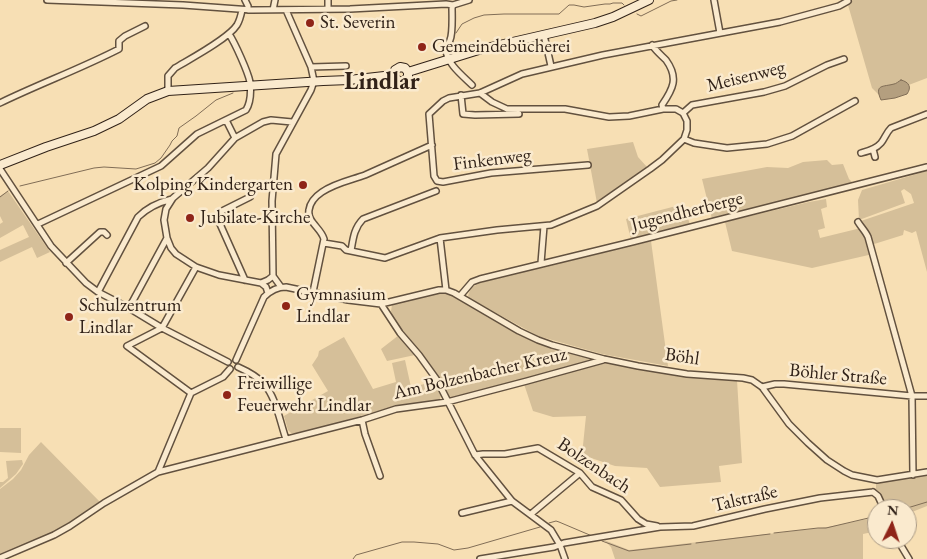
<!DOCTYPE html>
<meta charset="utf-8">
<style>
body{margin:0}
#map{position:relative;width:927px;height:559px;overflow:hidden;background:#f7dfb4;font-family:"EB Garamond",serif}
canvas{display:block}
.north{position:absolute;left:867px;top:499px;width:50px;height:50px;box-sizing:border-box;background:#faeace;border:1px solid #aa9a85;border-radius:50%;rotate:4deg;font-size:14px;font-weight:700;line-height:20px;text-align:center;color:#312218}
.north::after{content:'';display:block;margin:auto;width:18px;height:22px;background:#8f2418;clip-path:polygon(50% 0,100% 100%,50% 72%,0 100%)}
</style>
<div id="map">
<canvas width="927" height="559"></canvas>
<div class="north">N</div>
</div>
<script>
const ctx = document.querySelector('canvas').getContext('2d');
ctx.lineJoin = 'round';
function paint(path, color) {
  ctx.fillStyle = color;
  ctx.fill(path, 'evenodd');
}
function stroke(path, color, width, dash) {
  ctx.strokeStyle = color;
  ctx.lineWidth = width;
  ctx.lineCap = dash ? 'butt' : 'round';
  ctx.setLineDash(dash || []);
  ctx.stroke(path);
}
function drawText(font, color, halo, rows, align = 'center') {
  ctx.font = font + ' "EB Garamond",serif';
  ctx.lineWidth = 5;
  ctx.setLineDash([]);
  ctx.textBaseline = 'middle';
  ctx.strokeStyle = halo;
  ctx.fillStyle = color;
  for (const [text, x, y, turn = 0] of rows) {
    ctx.save();
    ctx.translate(x, y);
    ctx.rotate((+turn || 0) * Math.PI / 180);
    ctx.textAlign = isNaN(turn) ? turn : align;
    if (halo) ctx.strokeText(text, 0, 0);
    ctx.fillText(text, 0, 0);
    ctx.restore();
  }
}
paint(new Path2D(`
 M853 0H927V78L880 96 872 88 848 5V2Z
 M633 142 638 157 647 167 597 203 587 149Z
 M827 160 832 165 843 164 849 179 853 183 712 219 702 179 767 167 788 168 803 162Z
 M927 171V272L916 231 912 233 904 230 903 235 871 245 873 254 812 268 732 251 725 222 809 202 826 199 827 207 821 209 825 228 818 230 820 238 861 228 858 222 914 203 911 194 904 189 901 191 905 203 859 220 858 200 862 190Z
 M8 191 50 252 37 258 32 247 0 262V250L29 237 23 225 0 238V224L3 222 0 216V196Z
 M684 204 690 225 631 240 626 219Z
 M651 241 668 366 602 354 538 336 469 298 468 296C470 287 475 285 483 282Z
 M439 292 451 294 534 341 545 345 593 358 591 361 493 389 450 398 427 361 393 318 391 311 392 305 397 302Z
 M399 335 415 355 387 361 381 349Z
 M344 337 373 389 396 382 392 363 405 360 411 387 434 382 441 395 440 399 426 403 395 406 323 427 298 433H291L288 430 284 416 328 391 312 365 318 356 319 351Z
 M603 361 703 377 737 380 742 463 719 466 721 482 660 487 647 468 615 466 582 455 586 416 553 417 533 411 524 384Z
 M0 428H21V453L0 452Z
 M41 442 101 503 61 528 0 556V489L13 479 21 470 29 455Z
 M22 460 23 464 16 474 0 488V482H3L8 478 6 461Z
 M927 474V506L907 514V509H887L883 499 876 491V482L915 477Z
 M877 517V531L863 534V559H615L611 547 604 540 629 550 828 527Z`), '#d5bf99');
const water = new Path2D(`
 M901 80C909 82 912 87 907 94L895 98 881 100C874 84 883 87 894 84 896 84 899 81 901 80Z`);
paint(water, '#b49f7f');
stroke(water, '#806d56', 1);
stroke(new Path2D(`
 M637 14 641 16 671 1 677 0
 M456 33 462 24 474 18 484 15 504 14H559L569 5H574L584 7 605 4H610L613 3H622L624 5
 M20 186 94 168 104 167 136 169 155 163 161 158 170 145 172 141 177 136 179 128 196 116 216 100 233 93
 M0 197 8 191
 M904 509 927 502
 M549 523 556 521 559 522 592 536
 M774 533 818 528H826L877 516
 M602 541 629 551 691 544
 M696 543 770 534
 M353 559 356 555 402 542H414L438 544 454 550 468 548 540 527`), '#806d56', 1);
const street = new Path2D(`
 M47 0 183 5 252 10 350 9 446 4 453 5 469 0
 M245 0 248 6V10
 M714 0 720 33
 M453 5 452 8C452 15 453 33 450 40 449 44 446 46 446 50 447 64 463 76 472 85
 M328 9V0
 M273 10 275 0
 M544 35 551 66
 M652 45C656 51 661 55 666 60 679 78 673 89 662 105L663 109
 M311 67 346 66
 M168 91V76L175 68C190 59 228 39 237 25 240 20 241 15 242 10
 M461 95 463 114 475 115 519 114
 M0 103C39 84 80 69 119 49V41L125 36 145 26
 M683 113 692 105 764 92 785 86 827 65 844 59
 M226 120 235 138
 M684 139 694 143 727 148 767 144 792 136 855 101
 M873 149 875 157
 M861 153C868 151 876 149 881 143 885 138 886 133 891 128L927 114
 M588 165 491 173 443 182 437 181 434 176 429 114 443 101 449 98 480 93 522 74 603 55 780 22 839 6 848 1
 M0 169 51 246 86 283 98 292 129 308 162 328 228 362
 M858 222C861 227 866 232 868 237L912 396 913 475
 M38 224 161 166 197 134 246 110C251 102 251 91 250 82 248 72 235 43 229 34
 M440 238 497 230 551 225 597 206 650 169 662 160 684 139 687 130V121L683 113 676 109H663L629 116 609 117 565 109H507L492 102 480 93
 M324 243 342 246 346 250 351 251 385 258 440 238 446 290
 M351 251C353 239 354 228 363 219L436 191
 M66 263 100 232H104L107 235
 M541 263 544 226
 M245 280 220 224V215L222 211 250 197
 M261 283 268 280 273 276
 M281 287 273 276 272 201 276 154 311 90 314 81 311 67 286 10
 M98 292 138 217C147 208 160 202 172 199
 M313 292 324 239C321 228 307 222 309 210 310 202 316 196 322 192 335 183 351 180 365 175 387 165 410 155 432 145
 M268 293 266 287 261 283 219 275 196 267 176 254 171 248 167 238 164 220 166 209 173 198 208 168 235 138 263 122 271 120 292 122
 M460 296 472 282 480 279 632 242 927 167
 M381 304 400 333 419 355 437 380 475 455 512 501 551 530 560 545 565 559
 M129 308 167 238
 M236 360 264 297C270 291 277 287 286 287L348 300 381 304 439 290H446L454 293 519 331 538 340 552 345 604 359 638 366 687 374 743 378 752 380 762 387 789 424 808 443 827 460 844 471 852 475 877 480 927 472
 M238 367C247 371 257 376 264 384 276 397 280 422 286 439
 M762 387 775 384H784L912 396H927
 M191 393 127 346 162 328 196 267
 M362 420 365 434 380 476
 M475 455 483 454H505L538 448 580 473 592 487 621 500 638 519 646 524 657 526
 M158 472 191 393 223 377 230 369
 M873 492 878 496 884 509
 M462 513 512 501
 M531 514 580 473
 M897 539 909 559
 M0 558 54 535 70 526 104 503 158 472 362 420 396 409 447 402 527 381 603 360
 M480 559 554 547 564 543 660 527 693 526 765 509 820 498 873 492`);
const secondary = new Path2D(`
 M408 72 482 49 595 23 613 17 649 0
 M393 75 398 81 403 82 408 77V72
 M393 75 395 70 400 67 405 68 408 72
 M0 165 46 147 94 131 119 119 147 99 168 91 323 81 349 80 393 75`);
stroke(street, '#62513f', 8);
stroke(secondary, '#312218', 10);
stroke(street, '#faeace', 5);
stroke(secondary, '#faeace', 8);
for (const [x, y, r, color] of [
 [310,23,5,"#8f2418"],
 [422,47,5,"#8f2418"],
 [303,185,5,"#8f2418"],
 [190,218,5,"#8f2418"],
 [286,306,5,"#8f2418"],
 [69,317,5,"#8f2418"],
 [227,395,5,"#8f2418"]
]) {
  const dot = new Path2D();
  dot.arc(x, y, r, 0, 2 * Math.PI);
  ctx.fillStyle = color;
  ctx.fill(dot);
  stroke(dot, '#faeace', 2);
}
drawText('19px', '#312218', '#faeace', [
 ["St. Severin",320,23],
 ["Gemeindebücherei",432,47],
 ["Kolping Kindergarten",293,185,"right"],
 ["Jubilate-Kirche",200,218],
 ["Gymnasium",296,295],
 ["Lindlar",296,317],
 ["Schulzentrum",79,306],
 ["Lindlar",79,328],
 ["Freiwillige",237,384],
 ["Feuerwehr Lindlar",237,406]
], 'left');
drawText('19px', '#312218', '#faeace', [
 ["Meisenweg",746,77,-14],
 ["Finkenweg",492,160,-7],
 ["Jugendherberge",687,212,-14],
 ["Böhl",682,357,8],
 ["Am Bolzenbacher Kreuz",480,374,-13],
 ["Böhler Straße",838,375,5],
 ["Bolzenbach",594,466,34],
 ["Talstraße",745,499,-13]
]);
drawText('bold 24px', '#312218', '#faeace', [
 ["Lindlar",382,82]
]);
</script>
